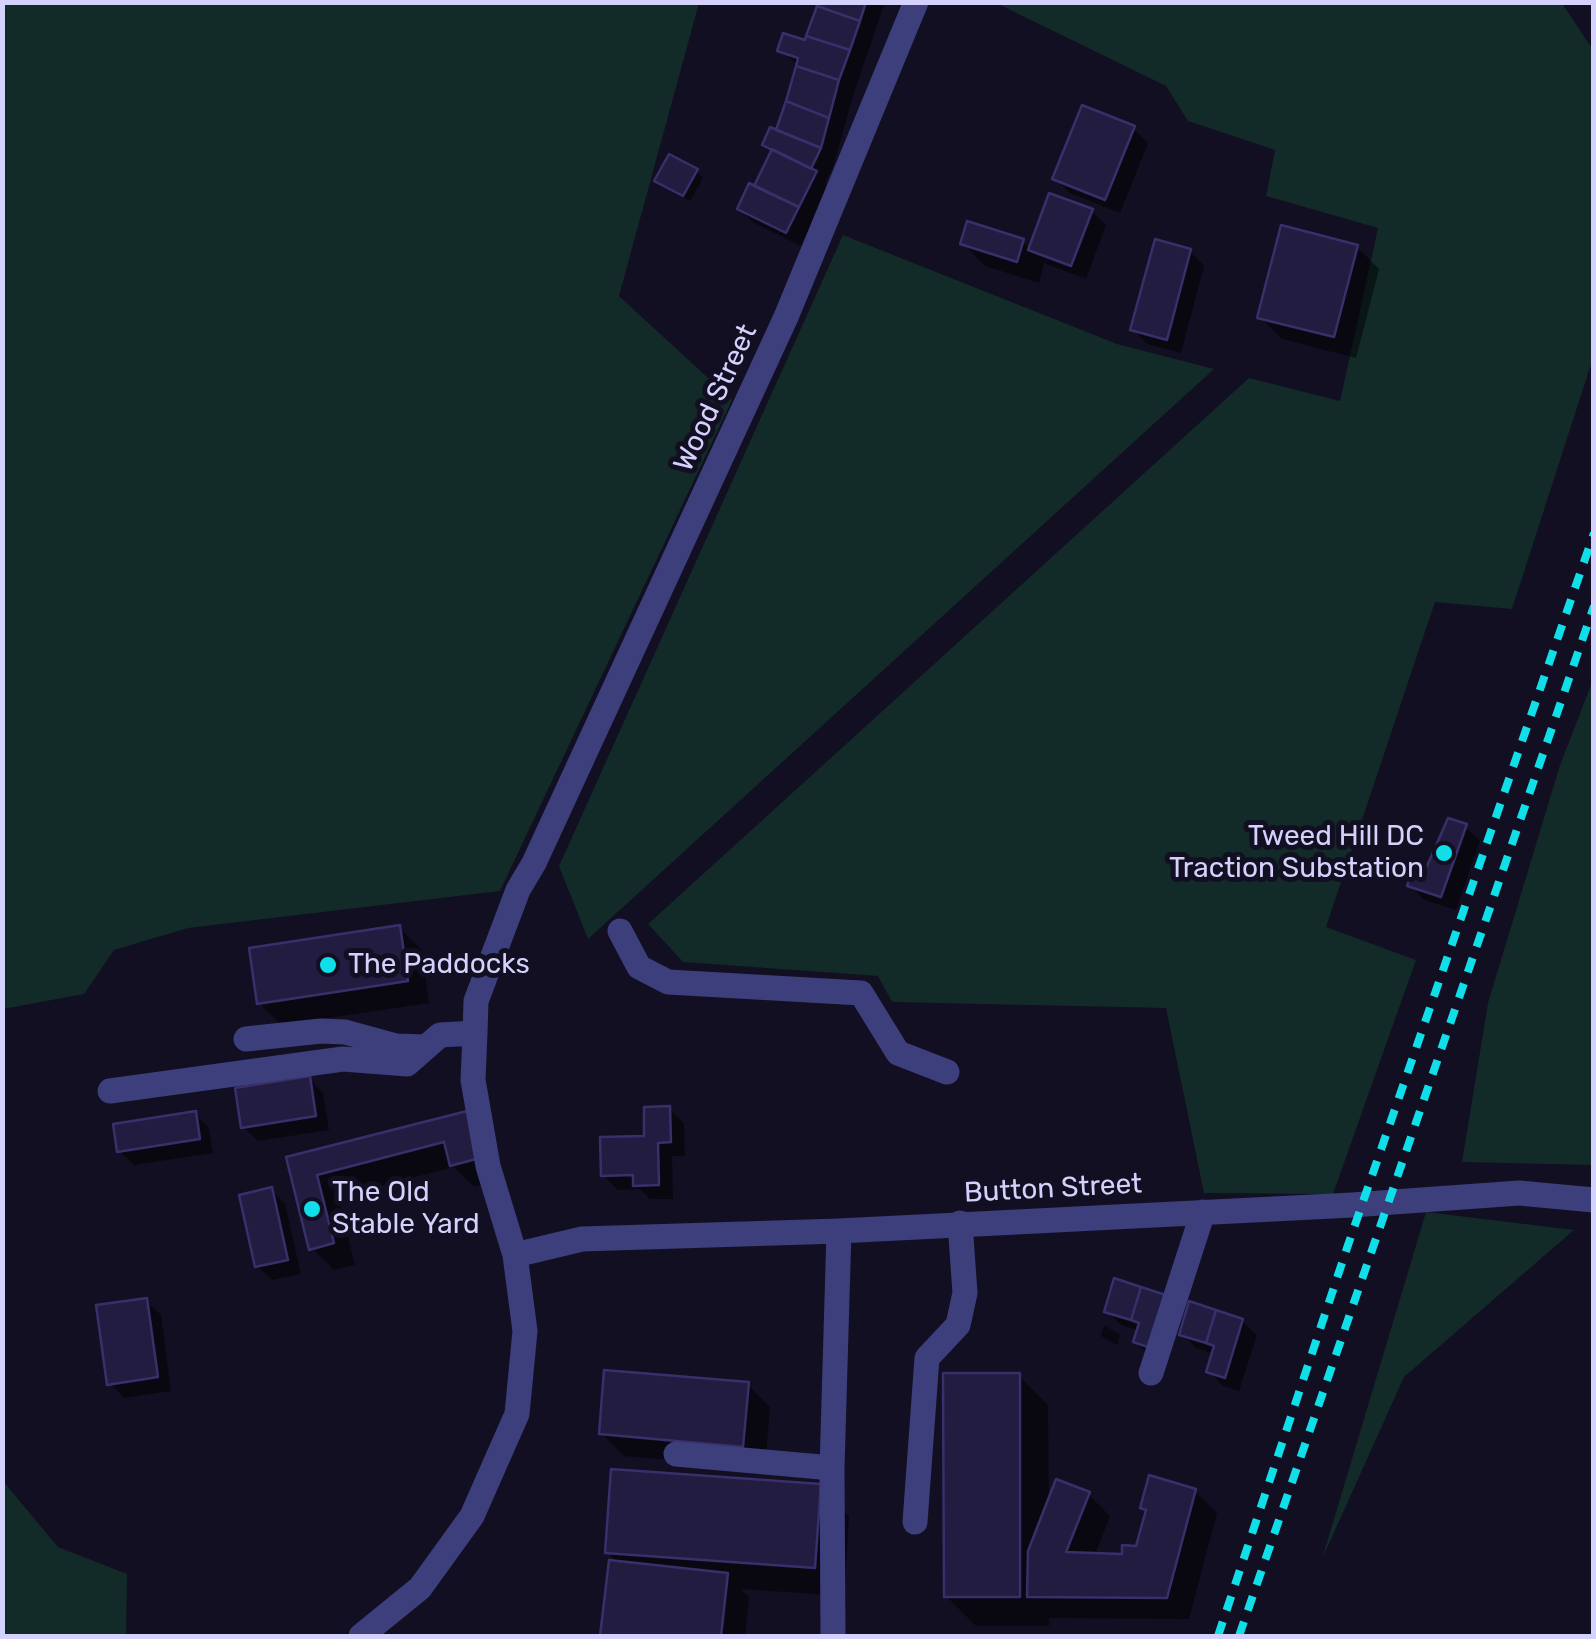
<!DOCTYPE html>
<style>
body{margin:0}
#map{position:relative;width:1596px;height:1639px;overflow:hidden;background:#110f21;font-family:Rubik,sans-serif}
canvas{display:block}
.frame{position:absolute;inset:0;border:5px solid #d4d1fc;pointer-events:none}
</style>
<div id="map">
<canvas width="1596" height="1639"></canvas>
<div class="frame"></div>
</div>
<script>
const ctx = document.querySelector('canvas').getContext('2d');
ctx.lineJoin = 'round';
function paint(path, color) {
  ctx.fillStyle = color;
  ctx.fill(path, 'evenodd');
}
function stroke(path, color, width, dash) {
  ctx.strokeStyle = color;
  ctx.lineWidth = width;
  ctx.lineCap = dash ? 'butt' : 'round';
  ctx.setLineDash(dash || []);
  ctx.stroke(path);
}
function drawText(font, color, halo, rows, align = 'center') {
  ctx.font = font + ' Rubik,sans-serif';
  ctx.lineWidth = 10;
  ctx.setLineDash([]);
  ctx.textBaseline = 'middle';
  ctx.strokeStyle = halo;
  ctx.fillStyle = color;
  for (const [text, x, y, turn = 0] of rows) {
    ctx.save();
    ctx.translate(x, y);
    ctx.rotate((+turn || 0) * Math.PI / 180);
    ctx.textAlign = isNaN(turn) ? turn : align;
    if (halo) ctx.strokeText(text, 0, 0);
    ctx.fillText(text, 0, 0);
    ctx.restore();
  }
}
paint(new Path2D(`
 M2 3H699L619 296 732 400 500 891 188 928 114 950 84 994 3 1009Z
 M996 3H1562L1593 50V358L1512 609 1435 602 1326 927 1416 960 1333 1194 1204 1193 1166 1008 892 1002 878 976 683 962 648 924 1249 378 1340 401 1378 228 1266 196 1275 150 1188 121 1166 86Z
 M843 235 1117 344 1214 369 588 939 559 866Z
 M1593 680V1165L1462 1162 1488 1003 1560 765Z
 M1426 1212 1574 1230 1404 1377 1322 1559Z
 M3 1481 58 1547 127 1574 126 1636H3Z`), '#122a28');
paint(new Path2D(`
 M821 2H885L853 96 834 164 825 183 830 188 801 246 754 223 740 209 756 189 773 153 765 144 778 133 799 66 780 50 807 43Z
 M1133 128 1148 143 1120 213 1070 193 1055 179Z
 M696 171 703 178 690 201 657 181Z
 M1091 211 1106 225 1086 279 1044 263 1039 283 985 266 963 243 1022 241 1031 250Z
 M1357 247 1379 269 1356 358 1282 339 1260 317Z
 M1190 251 1204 266 1181 353 1147 344 1133 329Z
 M1465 827 1480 841 1456 910 1424 900 1410 885Z
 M399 928 422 950 429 1003 281 1025 259 1003Z
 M309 1079 323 1093 329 1130 258 1141 243 1127Z
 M669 1109 684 1123 685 1156H672L673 1199H650L640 1189 618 1190 603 1175 647 1138Z
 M195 1114 209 1128 213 1153 134 1165 119 1151Z
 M466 1114 497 1181 474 1187 454 1167 338 1197 355 1265 334 1270 312 1248 289 1159Z
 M271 1190 285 1204 301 1274 272 1280 257 1266Z
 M1167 1298 1150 1356 1135 1342 1139 1331 1121 1325 1107 1311Z
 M146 1301 161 1315 171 1391 124 1398 110 1383Z
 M1242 1321 1257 1335 1239 1391 1223 1386 1209 1371 1214 1354 1196 1348 1182 1334Z
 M1104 1325 1120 1335 1117 1345 1101 1336Z
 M1019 1376 1048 1405 1049 1503 1088 1494 1110 1516 1095 1555 1125 1556 1138 1548 1148 1513 1142 1507 1195 1491 1217 1513 1189 1619 1049 1618V1626H976L946 1596Z
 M748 1385 770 1407 765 1468 624 1456 601 1433Z
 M820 1486 849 1516 844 1596 741 1589 749 1597 745 1636 603 1635 618 1563 607 1552Z`), '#0007');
const building = new Path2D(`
 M818 2H866L860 21 817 6Z
 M817 6 860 21 850 50 806 36Z
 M783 33 805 40 806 36 850 50 839 80 796 66 798 58 777 51Z
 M796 66 839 80 829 118 786 101Z
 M786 101 829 118 821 148 776 130Z
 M1082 105 1135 126 1105 200 1052 179Z
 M770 127 821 148 811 169 762 145Z
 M772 149 817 171 799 207 754 186Z
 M669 154 698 169 683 196 654 181Z
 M749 183 799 207 786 233 737 209Z
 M1049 193 1093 209 1071 266 1028 250Z
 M967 221 1024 239 1017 262 960 244Z
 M1281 225 1358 245 1334 337 1257 318Z
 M1155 239 1191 249 1167 340 1130 330Z
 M1448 818 1467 824 1441 897 1407 886 1415 862 1427 866Z
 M400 925 408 981 257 1004 249 948Z
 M310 1076 316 1116 241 1128 235 1088Z
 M670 1106 671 1142 658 1143 659 1185 633 1186V1175L601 1176 600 1137 644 1136V1107Z
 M196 1111 200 1139 117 1152 113 1124Z
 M467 1111 476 1159 450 1166 444 1142 317 1175 334 1243 309 1250 286 1157Z
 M272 1187 288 1260 255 1267 239 1195Z
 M1114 1278 1141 1287 1131 1320 1104 1312Z
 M1141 1287 1169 1296 1151 1348 1133 1342 1139 1323 1131 1320Z
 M147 1298 158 1377 107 1385 96 1305Z
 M1189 1301 1216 1310 1206 1343 1179 1335Z
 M1216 1310 1243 1319 1225 1378 1206 1372 1214 1346 1206 1343Z
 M604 1370 749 1382 743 1447 599 1434Z
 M943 1373H1020V1597H944Z
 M611 1469 821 1484 815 1568 605 1553Z
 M1149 1475 1196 1489 1167 1598 1027 1597 1028 1551 1056 1479 1090 1492 1066 1552 1122 1554V1545L1136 1546 1146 1510 1140 1508Z
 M609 1560 728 1573 721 1636H600Z`);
paint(building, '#221c40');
stroke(building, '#38306a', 2.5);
stroke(new Path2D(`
 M620 931 639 967 668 982 861 993 898 1053 947 1072
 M246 1039 321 1031 345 1032 396 1046 426 1047
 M110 1091 343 1059 407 1064 440 1035 475 1033
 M515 1255 582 1239 839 1231 1352 1205 1519 1193 1594 1200
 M1151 1373 1203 1212
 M676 1454 832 1468
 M915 1522 927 1358 958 1325 965 1293 960 1223
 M361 1636 420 1588 472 1516 517 1414 525 1331 515 1255 488 1166 473 1080 475 1033 476 1001 518 890 534 863 786 317 916 2
 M833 1636 832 1468 839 1231`), '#3d3e7c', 25);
stroke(new Path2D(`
 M1218 1636 1347 1248 1594 533
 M1239 1636 1594 606`), '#10dee9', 8, [15, 12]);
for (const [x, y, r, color] of [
 [1444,853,10,"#10dee9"],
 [328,965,10,"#10dee9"],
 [312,1209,10,"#10dee9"]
]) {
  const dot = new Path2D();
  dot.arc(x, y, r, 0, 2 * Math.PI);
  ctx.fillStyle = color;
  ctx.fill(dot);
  stroke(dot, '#110f21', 4);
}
drawText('28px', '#d4d1fc', '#110f21', [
 ["Wood Street",716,398,-65],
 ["Button Street",1053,1189,-3]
]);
drawText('28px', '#d4d1fc', '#110f21', [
 ["Tweed Hill DC",1424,837,"right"],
 ["Traction Substation",1424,869,"right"],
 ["The Paddocks",348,965],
 ["The Old",332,1193],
 ["Stable Yard",332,1225]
], 'left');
</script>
